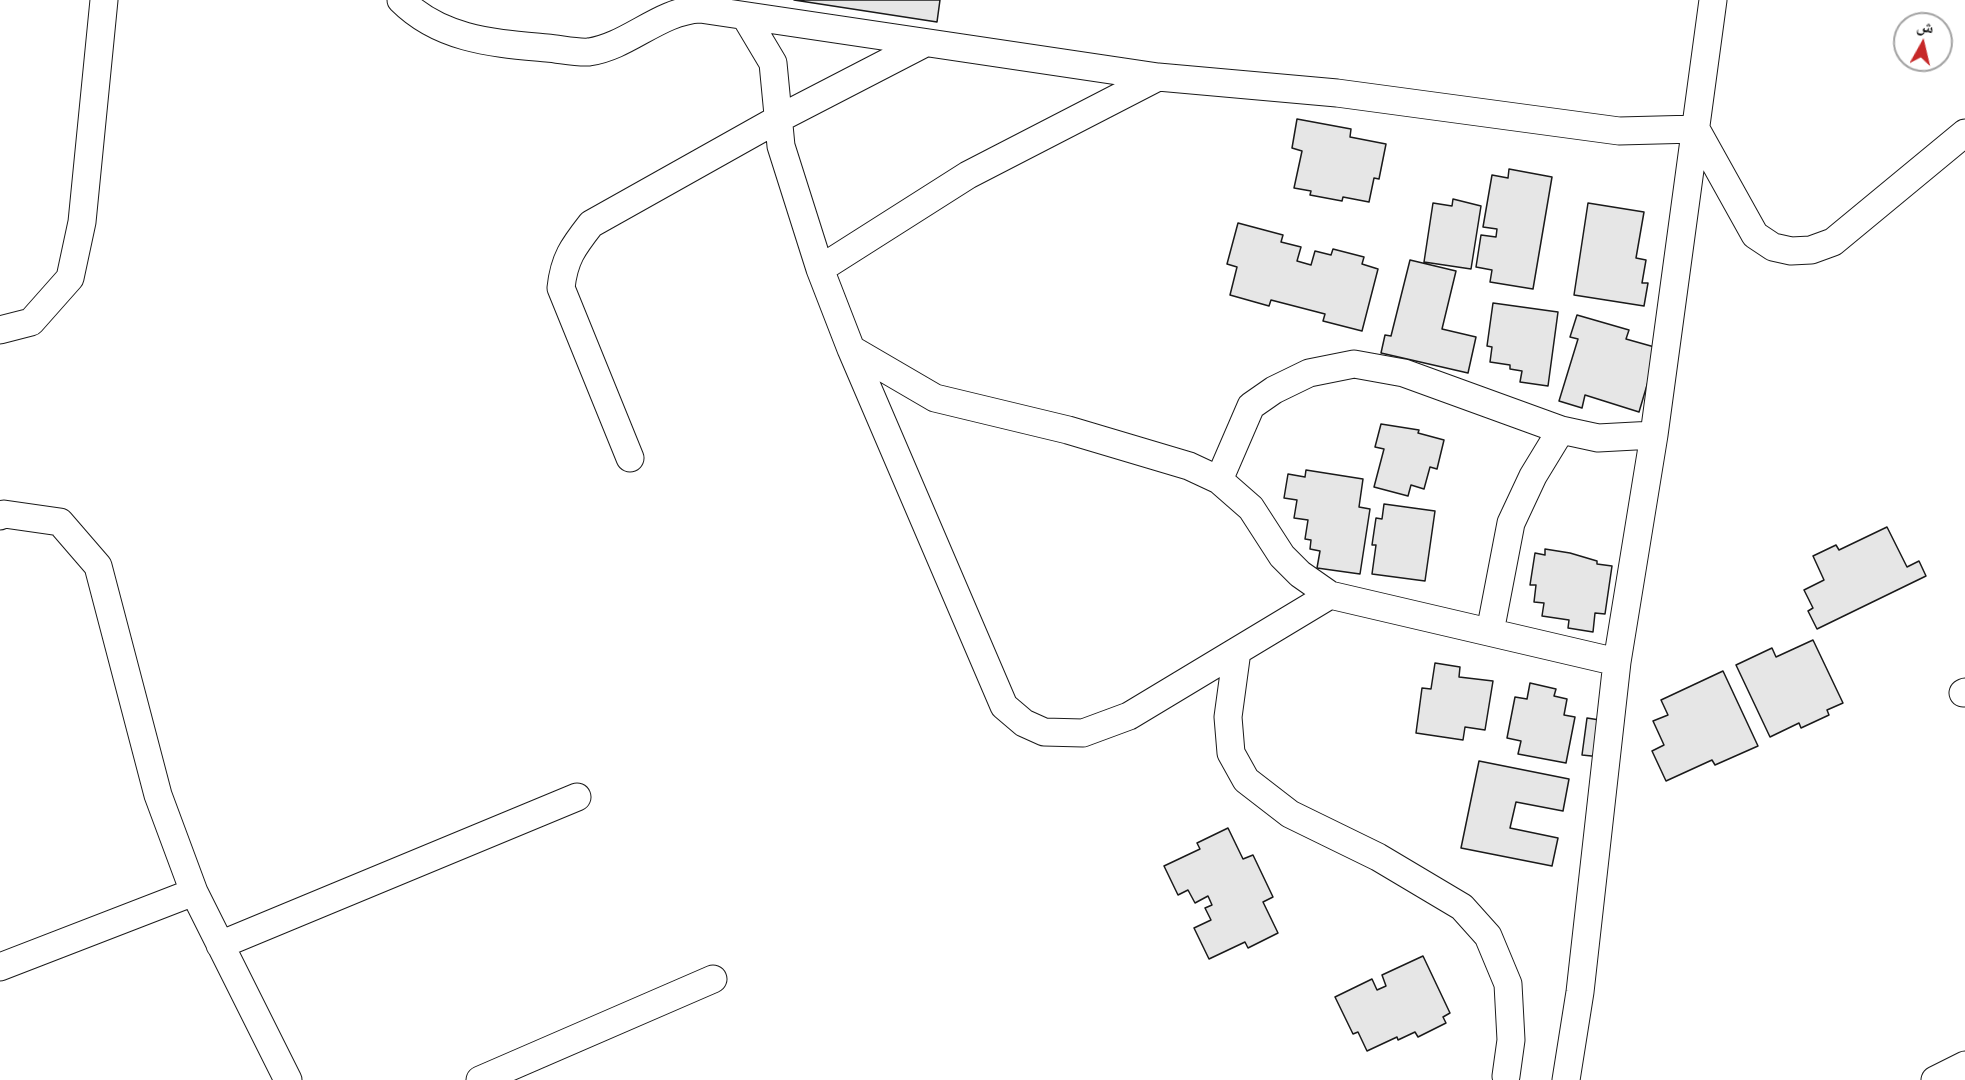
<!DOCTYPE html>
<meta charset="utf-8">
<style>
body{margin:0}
#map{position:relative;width:1965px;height:1080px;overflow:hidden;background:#fff;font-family:"Open Sans","Noto Naskh Arabic",sans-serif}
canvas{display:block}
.north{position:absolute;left:1893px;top:12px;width:60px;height:60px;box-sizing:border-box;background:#fff;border:2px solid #a3a3a3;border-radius:50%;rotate:8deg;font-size:16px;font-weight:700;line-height:24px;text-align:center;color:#1a1a1a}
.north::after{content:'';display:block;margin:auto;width:21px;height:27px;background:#c62828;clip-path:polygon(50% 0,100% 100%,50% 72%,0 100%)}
</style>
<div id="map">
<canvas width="1965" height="1080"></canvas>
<div class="north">ش</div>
</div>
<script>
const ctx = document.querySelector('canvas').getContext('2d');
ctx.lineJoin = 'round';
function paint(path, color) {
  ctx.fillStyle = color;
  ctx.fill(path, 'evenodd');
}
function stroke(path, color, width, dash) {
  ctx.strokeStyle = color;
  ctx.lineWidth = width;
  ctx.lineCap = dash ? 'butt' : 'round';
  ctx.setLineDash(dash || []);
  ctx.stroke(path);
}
const building = new Path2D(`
 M794 0H940L937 22Z
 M1297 119 1351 129 1350 137 1386 144 1379 179 1374 178 1369 202 1343 197 1342 201 1310 195 1311 191 1294 188 1302 151 1292 148Z
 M1509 169 1552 177 1533 289 1490 282 1492 270 1476 267 1481 235 1496 237 1497 229 1483 227 1492 175 1508 178Z
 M1453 199 1481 206 1471 269 1424 262 1433 203 1452 206Z
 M1588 203 1644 212 1636 258 1646 260 1642 283H1648L1644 306 1574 295Z
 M1238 223 1283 235 1281 242 1301 247 1297 261 1311 265 1315 251 1331 255 1333 249 1364 257 1362 264 1378 269 1362 331 1323 321 1325 314 1271 300 1269 306 1230 295 1237 267 1227 264Z
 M1410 260 1456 271 1442 329 1476 337 1468 373 1381 353 1385 335 1391 336Z
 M1493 303 1558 312 1548 386 1520 382 1522 371 1510 369V365L1490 362 1492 347 1487 346Z
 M1577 315 1629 330 1626 339 1658 348 1639 412 1585 395 1582 408 1559 401 1578 339 1570 337Z
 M1381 424 1419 430 1418 433 1444 440 1437 469 1430 467 1424 489 1411 485 1408 496 1374 487 1384 449 1375 447Z
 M1306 470 1363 479 1359 507 1370 509 1360 574 1317 568 1320 551 1310 549 1311 540 1305 539 1308 520 1294 518 1297 500 1284 498 1288 474 1305 477Z
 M1384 504 1435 511 1425 581 1372 574 1376 545H1372L1376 518 1382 519Z
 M1887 527 1907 567 1919 561 1926 576 1817 629 1808 611 1813 608 1804 590 1824 580 1813 556 1836 545 1839 550Z
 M1545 549 1570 553 1597 561V564L1612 566 1605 614 1595 613 1593 632 1568 628 1569 620 1542 616 1544 603 1534 602 1536 585H1530L1535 553 1545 555Z
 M1813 640 1843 703 1827 710 1829 715 1801 728 1799 723 1770 737 1736 665 1772 648 1776 657Z
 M1435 663 1460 667 1459 677 1493 681 1485 730 1465 727 1463 740 1416 733 1422 688 1431 689Z
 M1723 671 1758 746 1715 765 1712 760 1666 781 1652 751 1664 745 1653 721 1668 715 1661 700Z
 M1530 683 1556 689 1554 696 1567 699 1564 715 1575 717 1566 763 1518 754 1521 741 1507 738 1515 697 1527 699Z
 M1587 718 1606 721 1601 757 1582 755Z
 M1479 761 1569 779 1563 811 1516 802 1510 828 1558 838 1552 866 1461 848Z
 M1228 828 1243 859 1253 855 1273 897 1263 902 1278 933 1248 948 1245 942 1209 959 1194 928 1211 920 1205 908 1212 905 1208 896 1195 903 1188 890 1178 895 1164 866 1200 849 1197 843Z
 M1423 956 1450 1013 1443 1017 1446 1023 1418 1037 1415 1032 1398 1040 1397 1037 1367 1051 1358 1032 1353 1034 1335 997 1372 979 1377 990 1386 986 1382 975Z`);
paint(building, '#e6e6e6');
stroke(building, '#1a1a1a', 1.5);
const minor = new Path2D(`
 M401 0C441 40 494 43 547 48 560 49 576 53 589 52 629 46 659 11 700 9L1158 77 1337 93 1619 131 1696 129 1755 235 1773 247 1791 251 1811 250 1833 242 1965 133
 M745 16 773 63 781 146 820 269 851 349 1004 706 1024 723 1044 732 1083 733 1129 716 1330 595
 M820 269 968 175 1158 77
 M0 330 31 322 70 278 82 222 104 0
 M851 349 935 398 1068 430 1189 466 1219 480 1251 508 1282 556 1300 574 1330 595 1617 662
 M630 458 561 288C564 259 573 247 591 224L780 118 925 43
 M1219 480 1251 406 1274 390 1309 373 1354 364 1404 373 1561 430 1598 438 1654 435
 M0 516 4 514 60 522 98 566 158 795 194 892 288 1080
 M1490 632 1511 523 1533 476 1561 430
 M1237 651 1228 717 1231 753 1246 780 1290 814 1378 857 1462 907 1488 936 1508 984 1511 1040 1506 1076
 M1963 693 1965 692
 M220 945 577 797
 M0 967 194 892
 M480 1080 713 979
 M1566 1080 1580 992 1617 662 1654 435 1713 0
 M1935 1080 1965 1065`);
stroke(minor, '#1a1a1a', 29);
stroke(minor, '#fff', 27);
</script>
